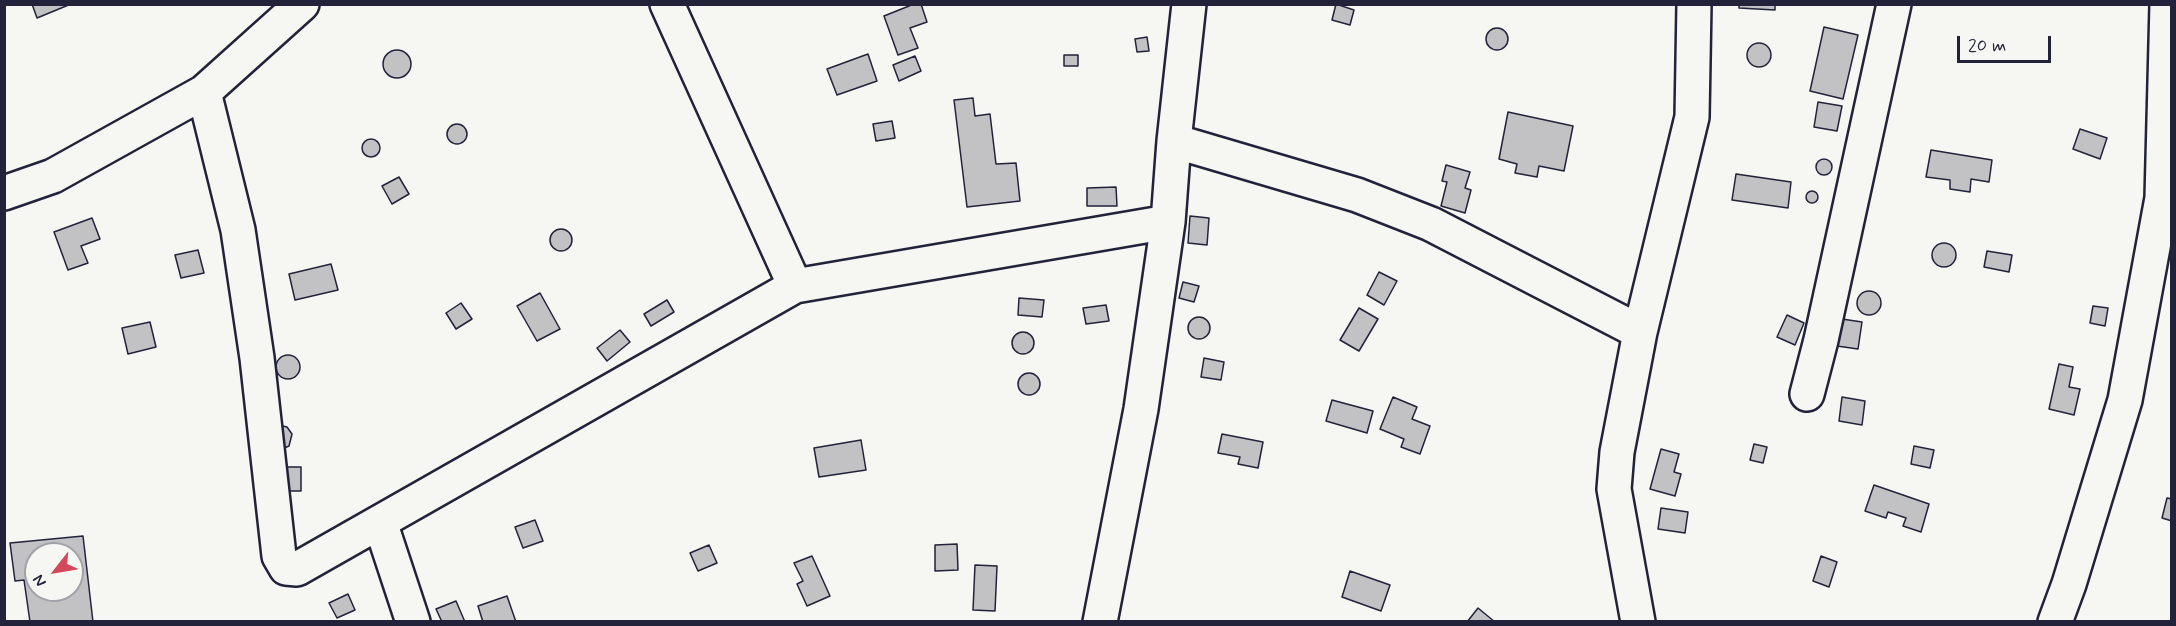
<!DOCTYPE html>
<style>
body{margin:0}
#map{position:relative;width:2176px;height:626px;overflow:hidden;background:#f6f6f2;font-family:Mynerve,sans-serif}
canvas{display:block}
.frame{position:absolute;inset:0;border:6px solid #22223b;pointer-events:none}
.north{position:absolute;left:24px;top:542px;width:60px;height:60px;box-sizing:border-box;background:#f6f6f2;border:2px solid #a1a1a9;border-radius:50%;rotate:239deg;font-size:16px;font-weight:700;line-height:24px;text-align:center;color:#22223b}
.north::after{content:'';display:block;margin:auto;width:21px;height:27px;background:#d1495b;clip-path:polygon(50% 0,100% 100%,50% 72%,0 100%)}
.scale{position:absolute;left:1957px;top:36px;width:94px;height:27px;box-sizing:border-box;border:3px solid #22223b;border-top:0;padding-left:8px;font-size:18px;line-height:21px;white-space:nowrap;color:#22223b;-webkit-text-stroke:4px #f6f6f2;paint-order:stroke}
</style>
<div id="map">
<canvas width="2176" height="626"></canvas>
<div class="frame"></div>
<div class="north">N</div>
<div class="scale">20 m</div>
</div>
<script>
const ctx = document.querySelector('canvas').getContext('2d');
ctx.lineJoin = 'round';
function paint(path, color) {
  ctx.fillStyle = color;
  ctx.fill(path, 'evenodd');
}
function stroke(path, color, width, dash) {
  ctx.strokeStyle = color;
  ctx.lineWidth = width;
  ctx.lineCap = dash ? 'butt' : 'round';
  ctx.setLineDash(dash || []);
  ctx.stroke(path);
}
const building = new Path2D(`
 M32 4H71L37 18Z
 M914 4H921L927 22 910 28 918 48 898 55 884 16Z
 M1336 4 1354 10 1350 25 1332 20Z
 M1739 4H1775V10L1739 8Z
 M1824 27 1858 35 1843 99 1810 91Z
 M1486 39a11 11 0 1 1 22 0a11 11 0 1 1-22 0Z
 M1147 37 1149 51 1137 52 1135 39Z
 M1747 55a12 12 0 1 1 24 0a12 12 0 1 1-24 0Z
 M383 64a14 14 0 1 1 28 0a14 14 0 1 1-28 0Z
 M868 54 877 81 837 95 827 69Z
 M1064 55H1078V66H1064Z
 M915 56 921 71 899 81 893 65Z
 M973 98 975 116 990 114 996 164 1016 163 1020 201 967 207 954 100Z
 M1818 102 1842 106 1837 131 1814 127Z
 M1508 112 1573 126 1564 171 1539 166 1537 177 1515 173 1517 164 1499 159Z
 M892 121 895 138 876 141 873 124Z
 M447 134a10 10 0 1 1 20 0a10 10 0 1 1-20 0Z
 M2080 129 2107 138 2100 159 2073 149Z
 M362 148a9 9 0 1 1 18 0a9 9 0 1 1-18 0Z
 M1931 150 1992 160 1989 182 1971 179 1970 192 1950 189V180L1926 177Z
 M1816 167a8 8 0 1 1 16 0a8 8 0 1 1-16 0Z
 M1446 165 1470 172 1465 188 1471 190 1465 213 1441 206 1447 182 1442 181Z
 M1736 174 1791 182 1788 208 1732 200Z
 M399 177 409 194 392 204 382 186Z
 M1116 187 1117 206H1087V188Z
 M1806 197a6 6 0 1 1 12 0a6 6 0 1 1-12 0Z
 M1190 216 1209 218 1207 245 1188 243Z
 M92 218 100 239 81 246 88 263 68 270 54 232Z
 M550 240a11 11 0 1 1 22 0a11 11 0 1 1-22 0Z
 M1932 255a12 12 0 1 1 24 0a12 12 0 1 1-24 0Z
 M198 250 204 273 181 278 175 255Z
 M1987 251 2012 255 2009 272 1984 267Z
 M331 264 338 290 295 300 289 274Z
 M1379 272 1397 281 1384 305 1367 295Z
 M1183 282 1199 286 1194 302 1179 298Z
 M1857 303a12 12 0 1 1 24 0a12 12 0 1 1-24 0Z
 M540 293 560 329 537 341 517 306Z
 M1019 298 1044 300 1042 317 1018 315Z
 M667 300 674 312 651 326 644 314Z
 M461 303 472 319 456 329 446 313Z
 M1106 305 1109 321 1086 324 1083 308Z
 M2093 306 2108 308 2105 326 2090 323Z
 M1359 308 1378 319 1359 351 1340 340Z
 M1787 315 1804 323 1795 345 1777 337Z
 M1188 328a11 11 0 1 1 22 0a11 11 0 1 1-22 0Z
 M1842 319 1862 322 1858 349 1837 346Z
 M150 322 156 347 128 354 122 328Z
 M620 330 630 342 607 361 597 348Z
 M1012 343a11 11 0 1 1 22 0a11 11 0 1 1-22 0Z
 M276 367a12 12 0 1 1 24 0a12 12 0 1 1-24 0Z
 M1204 358 1224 362 1221 380 1201 377Z
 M2059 364 2073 367 2069 387 2080 389 2074 415 2049 409Z
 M1018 384a11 11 0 1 1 22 0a11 11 0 1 1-22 0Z
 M1393 397 1417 407 1412 419 1430 426 1420 454 1401 447 1404 439 1380 429Z
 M1842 397 1865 401 1862 425 1839 421Z
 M1332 400 1373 411 1367 433 1326 421Z
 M279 425 287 427 292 434 289 446 282 449Z
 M1222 434 1263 442 1258 468 1238 464 1240 457 1218 453Z
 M861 440 866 470 819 477 814 448Z
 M1754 444 1767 447 1763 463 1750 460Z
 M1914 446 1934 450 1930 468 1911 464Z
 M1661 449 1679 454 1674 472 1681 474 1675 496 1650 489Z
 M284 467H301V491H284Z
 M1874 485 1929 504 1921 532 1903 526 1906 518 1888 512 1886 518 1865 511Z
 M2167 498 2172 499V521L2162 518Z
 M1661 508 1688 512 1685 533 1658 529Z
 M535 520 543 541 523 548 515 527Z
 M83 536 93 622H30L24 580 15 581 10 543ZM36 554H72V590H36Z
 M957 544 958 570 935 571V545Z
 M709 545 717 563 698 571 690 553Z
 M812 556 830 596 807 606 797 584 803 581 794 563Z
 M1821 556 1837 562 1829 587 1813 581Z
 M975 565 997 566 995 611 973 610Z
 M1350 571 1390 585 1381 611 1342 597Z
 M348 594 355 610 337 618 329 603Z
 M507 596 516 622H483L478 606Z
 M456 601 465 622H442L436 609Z
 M1478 608 1495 622H1467Z`);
paint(building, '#c2c2c4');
stroke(building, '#22223b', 1.5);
const minor = new Path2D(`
 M667 4 795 286
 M204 92 238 230 257 358 279 556 286 568 297 569 795 286 1168 222
 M1174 141 1357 195 1431 224 1640 332
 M4 193 53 176 204 92 302 4
 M1807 394 1821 340 1894 4
 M380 522 413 622
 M1100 622 1141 409 1168 222 1174 141 1189 4
 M1638 622 1614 489 1617 452 1640 332 1692 117 1694 4
 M2055 622 2069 584 2125 400 2162 198 2167 4`);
stroke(minor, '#22223b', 38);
stroke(minor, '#f6f6f2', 33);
</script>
